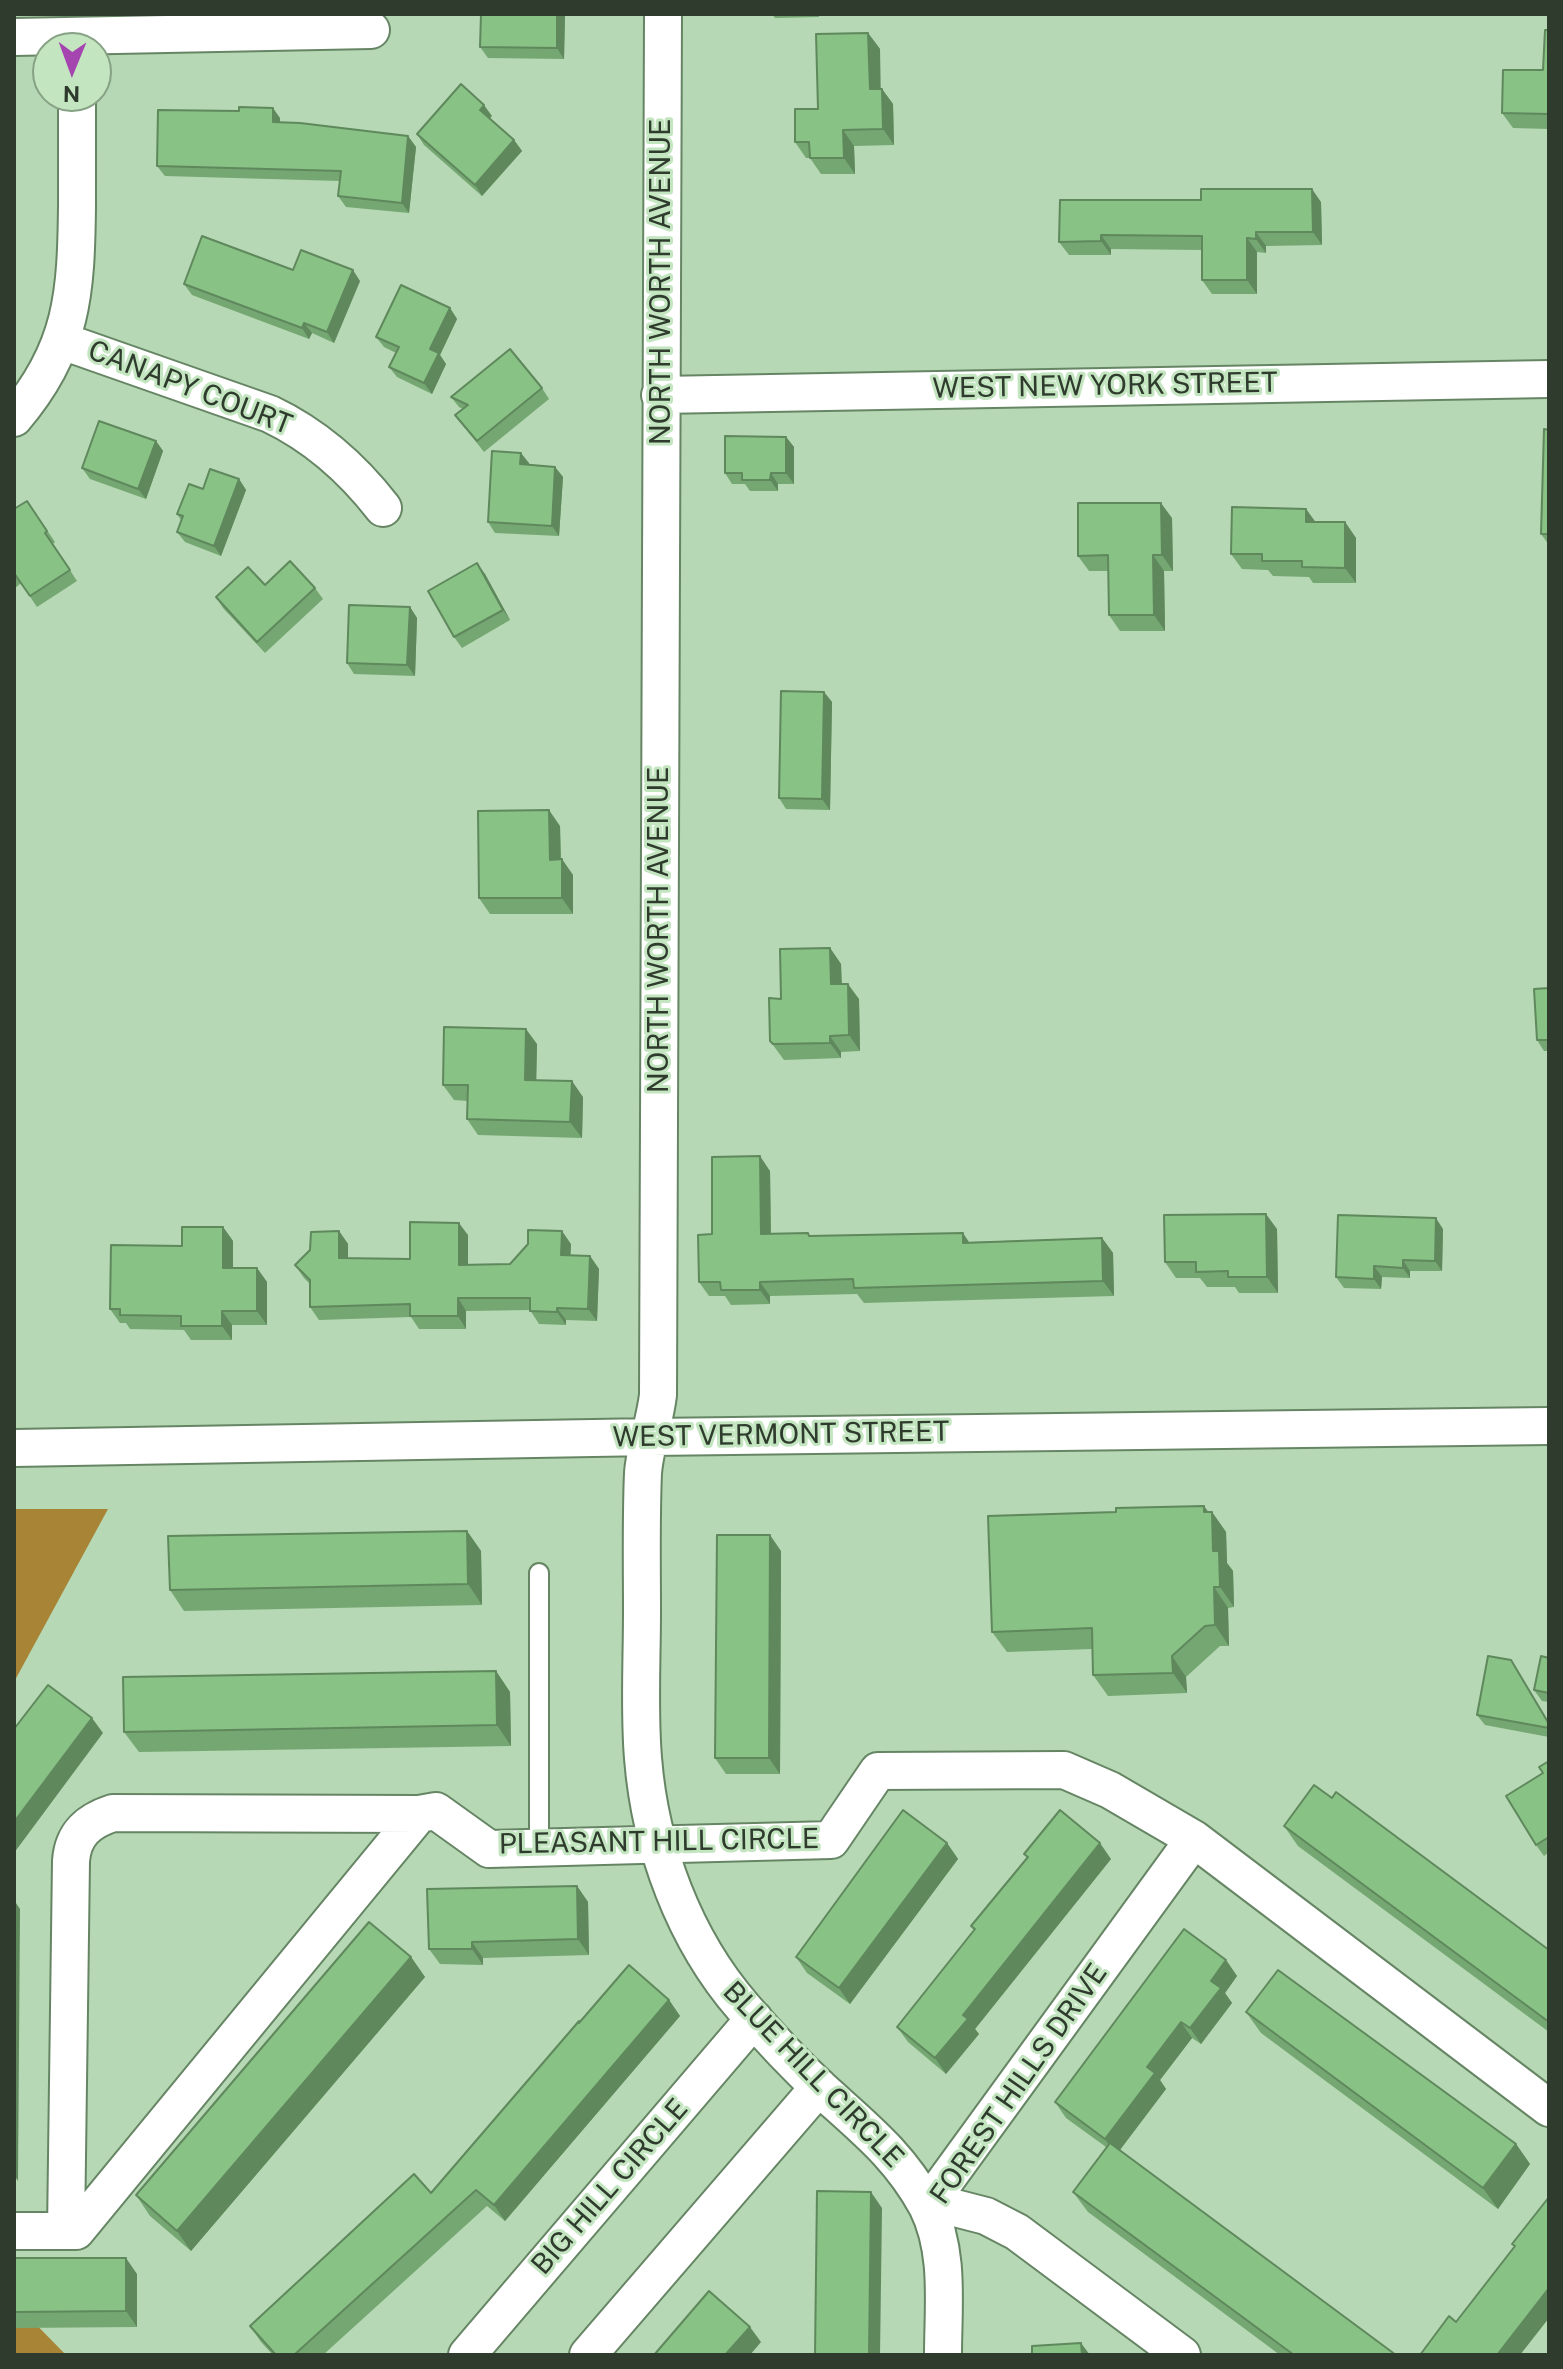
<!DOCTYPE html>
<style>
body{margin:0}
#map{position:relative;width:1563px;height:2369px;overflow:hidden;background:#b6d8b4;font-family:"Public Sans",sans-serif}
canvas{display:block}
.frame{position:absolute;inset:0;border:16px solid #2e3b2d;pointer-events:none}
.north{position:absolute;left:32px;top:32px;width:80px;height:80px;box-sizing:border-box;background:#c3e5c0;border:2px solid #87a185;border-radius:50%;rotate:181deg;font-size:22px;font-weight:700;line-height:32px;text-align:center;color:#2e3b2d}
.north::after{content:'';display:block;margin:auto;width:28px;height:36px;background:#a546b0;clip-path:polygon(50% 0,100% 100%,50% 72%,0 100%)}
</style>
<div id="map">
<canvas width="1563" height="2369"></canvas>
<div class="frame"></div>
<div class="north">N</div>
</div>
<script>
const ctx = document.querySelector('canvas').getContext('2d');
ctx.lineJoin = 'round';
function paint(path, color) {
  ctx.fillStyle = color;
  ctx.fill(path, 'evenodd');
}
function stroke(path, color, width, dash) {
  ctx.strokeStyle = color;
  ctx.lineWidth = width;
  ctx.lineCap = dash ? 'butt' : 'round';
  ctx.setLineDash(dash || []);
  ctx.stroke(path);
}
function drawText(font, color, halo, rows, align = 'center') {
  ctx.font = font + ' "Public Sans",sans-serif';
  ctx.lineWidth = 6;
  ctx.setLineDash([]);
  ctx.textBaseline = 'middle';
  ctx.strokeStyle = halo;
  ctx.fillStyle = color;
  for (const [text, x, y, turn = 0] of rows) {
    ctx.save();
    ctx.translate(x, y);
    ctx.rotate((+turn || 0) * Math.PI / 180);
    ctx.textAlign = isNaN(turn) ? turn : align;
    if (halo) ctx.strokeText(text, 0, 0);
    ctx.fillText(text, 0, 0);
    ctx.restore();
  }
}
paint(new Path2D(`
 M14 1509H108L14 1682Z
 M14 2302 66 2355H14Z`), '#a88437');
const service = new Path2D(`
 M539 1847V1573`);
const minor = new Path2D(`
 M663 14 658 1395C655 1421 645 1447 643 1473 641 1519 642 1566 642 1612 642 1661 639 1709 643 1758 650 1847 684 1939 743 2007 767 2035 795 2065 822 2090 865 2129 899 2155 927 2206L951 2207 986 2216 1017 2232 1182 2355
 M14 37 371 30
 M62 341 270 414C316 436 352 468 383 508
 M660 395 1549 379
 M14 418C73 349 76 293 77 206 77 170 77 133 77 96
 M14 1448 651 1437 1549 1426
 M14 2231H76L419 1814 436 1811 489 1849 831 1840 878 1771 1064 1770 1110 1790 1194 1839 1549 2108
 M66 2231 71 1861C73 1834 88 1821 113 1813L419 1814
 M467 2355 754 2019
 M588 2355 819 2087
 M943 2355C943 2305 950 2252 927 2206L1194 1839`);
stroke(service, '#668564', 22);
stroke(minor, '#668564', 40);
stroke(service, '#fff', 18);
stroke(minor, '#fff', 36);
paint(new Path2D(`
 M481 14H565L564 59 488 58 480 47Z
 M772 14H819V17L775 18Z
 M1549 30V129L1513 128 1502 113 1543 70Z
 M868 33 880 49V89H882L893 104 894 145 854 146 855 174H821L810 158H806L795 142Z
 M492 116 489 118 514 140 522 151 482 196 424 145 417 134Z
 M280 118V123L408 136 416 147 409 213 346 207 338 196 340 181 165 176 157 166Z
 M1321 202 1322 245 1266 246V253L1257 252V294H1212L1202 280V250L1111 249V255H1069L1059 242Z
 M360 281 334 343 312 333 309 339 192 295 184 284Z
 M450 308 457 319 440 355 446 364 432 394 397 377 389 367 396 353 384 347 376 337Z
 M542 388 549 399 484 452 455 415 463 409 459 407 451 397Z
 M1549 430V545L1541 534Z
 M786 437 794 447V484H778V491H750L745 484H732L725 473Z
 M156 441 163 451 146 499 90 479 82 468Z
 M529 463V465L555 467 563 477 559 536 495 533 488 522Z
 M239 479 246 490 221 556 185 542 177 532 181 520 177 514Z
 M27 501 55 542 53 544 77 581 37 607 21 583 14 589V509Z
 M1306 509 1315 522H1345L1356 538V583H1313L1309 577 1273 576 1268 570 1242 569 1231 554Z
 M1172 518 1173 571H1164L1165 631H1120L1109 615 1108 571H1089L1078 556Z
 M485 574 510 620 462 648 454 637Z
 M265 585 315 588 323 599 265 653 223 608 216 597Z
 M410 607 417 618 415 676 354 674 347 663Z
 M824 692 832 702 830 810 786 809 779 798Z
 M560 826 561 859 573 875V914H490L479 898Z
 M830 948 841 964 842 984 859 999 860 1051 841 1052V1058L784 1060 770 1041 781 999Z
 M1549 988V1051H1544L1537 1040Z
 M537 1044 536 1080 583 1097 582 1138 478 1135 467 1119 468 1101 454 1100 443 1085Z
 M770 1171 771 1234 969 1242 1102 1238 1113 1253 1114 1296 864 1303 857 1294 770 1296V1304L731 1305 725 1296H709L699 1282Z
 M223 1227 233 1241V1268H257L267 1282V1325H232V1340H191L184 1330 130 1329 126 1323H120L110 1309 182 1246Z
 M1277 1229 1278 1293H1239L1235 1287H1207L1200 1278H1176L1165 1262Z
 M1443 1229 1442 1271H1410V1278L1382 1277 1381 1289 1344 1288 1336 1277Z
 M339 1231 348 1244V1258L410 1259 468 1235V1264H510L571 1244 570 1256H590L599 1269 597 1321 566 1320V1325L539 1324 530 1310 466 1311V1329H419L411 1317 319 1320 310 1307V1284L304 1278 295 1265Z
 M1204 1506 1208 1512H1212L1226 1532 1227 1563 1233 1571 1234 1607 1228 1608 1229 1646H1220L1186 1677 1187 1693 1108 1696 1093 1675 1092 1649 1007 1652 992 1632 1116 1512Z
 M467 1531 481 1551 482 1605 184 1611 170 1590Z
 M781 1551 780 1774H726L715 1758Z
 M1549 1658V1702L1542 1701 1534 1690Z
 M1511 1660 1549 1722V1737L1485 1725 1477 1715Z
 M496 1671 510 1692 511 1746 139 1752 124 1732Z
 M1549 1761V1852L1544 1856 1536 1845 1543 1773Z
 M1284 1826 1549 1950V2032L1298 1846Z
 M947 1843 958 1859 850 2004 807 1973 796 1957Z
 M1024 1854 1111 1859 975 2029 979 2034 946 2074 908 2042 897 2027 974 1931 971 1926 1027 1858Z
 M577 1886 588 1902 589 1955 483 1958V1965L440 1964 429 1949Z
 M411 1957 425 1977 191 2251 150 2216 136 2195Z
 M1226 1960 1237 1976 1225 1993 1232 2003 1201 2044 1192 2038 1160 2080 1166 2089 1120 2150 1396 2355H1280L1088 2212 1073 2192 1106 2147 1066 2118 1055 2102Z
 M669 2000 680 2016 505 2221 487 2206 323 2355H273L261 2342 250 2326 431 2193 580 2022Z
 M1246 2012 1516 2144 1530 2164 1498 2209 1261 2033Z
 M14 2258 137 2274V2327L14 2328Z`), '#75a772');
paint(new Path2D(`
 M557 14H565L564 59 557 48Z
 M868 33 880 49 881 104 870 89Z
 M882 89 893 104 894 145 883 129Z
 M484 105 492 116 487 121 480 110Z
 M273 108 280 118V133L273 122Z
 M843 130 854 146 855 174 844 158Z
 M408 136 416 147 409 213 402 203Z
 M514 140 522 151 482 196 475 185Z
 M1312 189 1321 202 1322 245 1313 232Z
 M1256 232 1266 246V253L1256 239Z
 M1101 235 1111 249V255L1101 241Z
 M1247 238 1257 252V294L1247 280Z
 M353 270 360 281 334 343 327 332Z
 M450 308 457 319 440 355 446 364 432 394 424 383 430 349Z
 M304 323 312 333 309 339 302 328Z
 M786 437 794 447V484L786 473Z
 M156 441 163 451 146 499 138 489Z
 M521 453 529 463 528 475 520 464Z
 M555 467 563 477 559 536 552 526Z
 M771 473 778 484V491L770 480Z
 M239 479 246 490 221 556 214 546Z
 M1161 503 1172 518 1173 571 1162 555Z
 M1306 509 1317 524 1306 522Z
 M1345 522 1356 538V583L1345 568Z
 M1153 555 1164 571 1165 631 1154 615Z
 M477 563 485 574 510 620 503 610Z
 M410 607 417 618 415 676 407 665Z
 M824 692 832 702 830 810 822 799Z
 M549 810 560 826 561 875 550 860Z
 M562 859 573 875V914L562 898Z
 M830 948 841 964 842 1000 831 984Z
 M848 984 859 999 860 1051 849 1035Z
 M526 1029 537 1044 536 1095 525 1080Z
 M830 1036 841 1052V1058L830 1043Z
 M572 1081 583 1097 582 1138 570 1122Z
 M760 1156 770 1171 771 1248 761 1234Z
 M1266 1214 1277 1229 1278 1293 1267 1277Z
 M1436 1218 1443 1229 1442 1271 1435 1261Z
 M459 1223 468 1235V1277L459 1265Z
 M223 1227 233 1241V1282L223 1268Z
 M339 1231 348 1244V1271L339 1258Z
 M562 1231 571 1244 570 1268 561 1255Z
 M963 1233 973 1248 963 1243Z
 M1102 1238 1113 1253 1114 1296 1103 1281Z
 M590 1256 599 1269 597 1321 588 1309Z
 M1403 1260 1410 1271V1278L1403 1268Z
 M1374 1266 1382 1277 1381 1289 1374 1279Z
 M257 1268 267 1282V1325L257 1311Z
 M760 1282 770 1296V1304L760 1290Z
 M458 1298 466 1311V1329L458 1316Z
 M557 1308 566 1320V1325L557 1312Z
 M222 1311 232 1325V1340L222 1326Z
 M1204 1506 1212 1517V1512L1226 1532 1227 1563 1233 1571 1234 1607 1220 1587Z
 M467 1531 481 1551 482 1605 468 1584Z
 M770 1535 781 1551 780 1774 769 1758Z
 M1214 1587 1228 1608 1229 1646 1215 1625Z
 M1172 1656 1186 1677 1187 1693 1173 1673Z
 M496 1671 510 1692 511 1746 497 1725Z
 M92 1718 103 1733 14 1853V1822Z
 M947 1843 958 1859 850 2004 839 1988Z
 M1100 1843 1111 1859 975 2029 979 2034 946 2074 935 2058 963 2015Z
 M577 1886 588 1902 589 1955 578 1939Z
 M14 1900 20 1909 18 2181 14 2175Z
 M472 1942 483 1958V1965L472 1949Z
 M411 1957 425 1977 191 2251 177 2231Z
 M1226 1960 1237 1976 1225 1993 1232 2003 1201 2044 1190 2028 1211 1981Z
 M669 2000 680 2016 505 2221 494 2205Z
 M1181 2022 1192 2038 1160 2080 1166 2089 1116 2155 1105 2139 1147 2067Z
 M1516 2144 1530 2164 1498 2209 1483 2188Z
 M871 2192 882 2208 880 2355H869Z
 M126 2258 137 2274V2327L126 2311Z
 M1549 2288V2318L1520 2355H1497Z
 M750 2327 761 2342 750 2355H725Z
 M1081 2343 1090 2355H1082Z`), '#5f885d');
const building = new Path2D(`
 M481 14H557V48L480 47Z
 M1545 30H1549V114L1502 113 1503 70H1543Z
 M868 33 870 89H882L883 129 843 130 844 158H810L809 142H795V109H818L816 34Z
 M461 84 484 105 480 110 514 140 475 185 417 134Z
 M239 107 273 108V122L300 123 408 136 402 203 338 196 341 171 157 166 158 110 239 111Z
 M1201 189H1312L1313 232H1256V239L1247 238V280H1202V236L1101 235V241L1059 242 1060 200H1201Z
 M202 236 293 270 301 250 353 270 327 332 304 323 302 328 184 284Z
 M401 285 450 308 430 349 439 353 424 383 389 367 399 347 376 337Z
 M510 349 542 388 477 441 455 415 468 405 451 397Z
 M99 421 156 441 138 489 82 468Z
 M1544 429 1549 430V534H1541Z
 M725 436 786 437V473H771L770 480H742V473H725Z
 M492 451 521 453 520 464 555 467 552 526 488 522Z
 M210 469 239 479 214 546 177 532 183 516 177 514 189 484 203 489Z
 M27 501 47 531 45 533 70 570 30 596 14 573V509Z
 M1078 503H1161L1162 555H1153L1154 615H1109L1108 555 1078 556Z
 M1232 507 1306 509V522H1345V568L1302 567V561H1262V554H1231Z
 M290 561 315 588 257 642 216 597 248 567 265 585Z
 M477 563 503 610 454 637 428 591Z
 M349 605 410 607 407 665 347 663Z
 M781 691 824 692 822 799 779 798Z
 M549 810 550 860 562 859V898H479L478 811Z
 M830 948 831 984H848L849 1035 830 1036V1043L773 1044 770 1041 769 998 781 999 780 949Z
 M1549 988V1040H1537L1534 989Z
 M444 1027 526 1029 525 1080 572 1081 570 1122 467 1119 468 1085H443Z
 M760 1156 761 1234 808 1233 809 1236 963 1233V1243L1102 1238 1103 1281 854 1288 853 1279 760 1282V1290H721L720 1282H699L698 1235 712 1234V1157Z
 M1266 1214 1267 1277H1228V1271L1196 1272V1262H1165L1164 1215Z
 M1338 1215 1436 1218 1435 1261 1403 1260V1268L1374 1266V1279L1336 1277Z
 M410 1222 459 1223V1265L510 1264 528 1244V1230L562 1231 561 1255 590 1256 588 1309 557 1308V1312L530 1311V1298H458V1316H410V1304L310 1307V1280L295 1265 310 1250 311 1232 339 1231V1258L410 1259Z
 M182 1227H223V1268H257V1311H222V1326H181V1316L120 1315V1309H110L111 1245 182 1246Z
 M1204 1506V1512H1212L1213 1551H1219L1220 1587H1214L1215 1625 1205 1626 1172 1656 1173 1673 1093 1675 1092 1628 992 1632 988 1516 1116 1512V1508Z
 M467 1531 468 1584 170 1590 168 1536Z
 M717 1535H770L769 1758H715Z
 M1488 1656 1511 1660 1549 1724V1728L1477 1715Z
 M1541 1656 1549 1658V1693L1534 1690Z
 M496 1671 497 1725 124 1732 123 1677Z
 M48 1685 92 1718 14 1822V1729Z
 M1549 1761V1837L1536 1845 1506 1796 1543 1773 1539 1767Z
 M1314 1785 1332 1798 1336 1792 1549 1950V2022L1284 1826Z
 M903 1810 947 1843 839 1988 796 1957Z
 M1060 1810 1100 1843 963 2015 968 2019 935 2058 897 2027 975 1929 971 1926 1028 1857 1024 1854Z
 M577 1886 578 1939 472 1942V1949H429L427 1889Z
 M369 1922 411 1957 177 2231 136 2195Z
 M1184 1929 1226 1960 1211 1981 1221 1988 1190 2028 1181 2022 1147 2067 1155 2073 1105 2139 1055 2102Z
 M629 1965 669 2000 494 2205 476 2190 294 2355H276L250 2326 414 2174 431 2193 579 2021V2023Z
 M1278 1970 1516 2144 1483 2188 1246 2012Z
 M1110 2143 1396 2355H1294L1073 2192Z
 M817 2191 871 2192 869 2355H815Z
 M1549 2197V2288L1497 2355H1420L1449 2316 1456 2322 1515 2246 1512 2244Z
 M14 2258H126V2311L14 2312Z
 M709 2291 750 2327 725 2355H654Z
 M1081 2343 1082 2355H1032V2346Z`);
paint(building, '#88c285');
stroke(building, '#5f885d', 2);
drawText('28px', '#2e3b2d', '#c3e5c0', [
 ["NORTH WORTH AVENUE",661,282,-90],
 ["WEST NEW YORK STREET",1105,386,-1],
 ["CANAPY COURT",190,388,21],
 ["NORTH WORTH AVENUE",659,930,-90],
 ["WEST VERMONT STREET",781,1435,-1],
 ["PLEASANT HILL CIRCLE",659,1842,-1],
 ["BLUE HILL CIRCLE",813,2075,46],
 ["FOREST HILLS DRIVE",1019,2084,-55],
 ["BIG HILL CIRCLE",610,2187,-49]
]);
</script>
